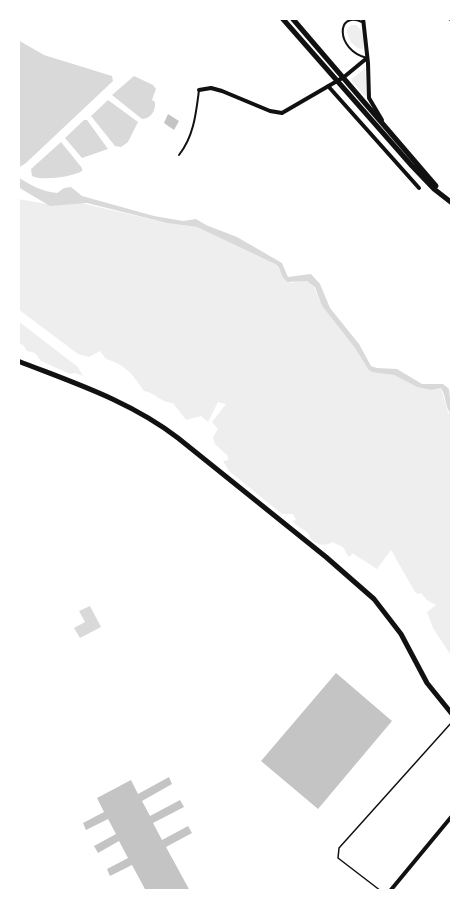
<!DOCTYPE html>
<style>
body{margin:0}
#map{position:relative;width:470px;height:909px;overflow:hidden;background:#fff;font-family:Commissioner,sans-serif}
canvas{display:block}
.frame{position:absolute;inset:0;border:20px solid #fff;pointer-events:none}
</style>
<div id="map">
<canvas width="470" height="909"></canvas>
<div class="frame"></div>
</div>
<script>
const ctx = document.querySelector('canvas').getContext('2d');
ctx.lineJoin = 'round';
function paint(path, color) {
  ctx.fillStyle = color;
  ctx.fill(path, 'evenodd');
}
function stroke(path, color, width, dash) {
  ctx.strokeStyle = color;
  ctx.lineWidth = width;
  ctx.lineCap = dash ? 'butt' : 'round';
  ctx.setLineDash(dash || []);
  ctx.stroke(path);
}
paint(new Path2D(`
 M351 25H356C363 30 365 41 363 49 354 49 347 38 347 30Z
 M365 68 367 93 366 97 351 80Z
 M18 199 53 205 81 203 167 223 197 227 275 264 290 283 305 280 313 284 322 306 355 348 368 369 394 375 417 387 434 390 441 388 448 412 452 415V657L433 628 427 612 436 605 428 601 421 593 418 594 415 592 391 550 377 569 352 553 350 557 348 556 343 547 332 542C326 547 316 545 310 538 309 536 309 534 308 533 304 529 296 526 292 521L296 520 293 514H282L229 471 223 461 228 460V456L215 444 213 437 218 429 212 422 226 404 218 402 208 422 201 416 186 420 173 403C161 403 156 393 144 391 134 376 125 364 106 359L100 351 89 357 78 354 18 309Z
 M18 321 78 367 83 376 75 373 70 374 41 361 35 353 27 351 23 345 18 343Z`), '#eee');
paint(new Path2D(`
 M18 40 44 55 112 76 113 81 26 163 18 168Z
 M134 76 153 85 156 89 152 100 155 102C156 110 151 119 142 119L112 95Z
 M108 100 138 122 128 142 121 147 115 146 91 116Z
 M84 120H87L108 149 82 158 65 138Z
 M61 142 82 168V171C73 177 41 181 32 176L31 169Z
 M18 177C30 185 43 192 57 193L64 188 71 187 82 196 154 216 183 221 196 219 206 225 237 237 282 263 288 277 311 274 320 284 330 308 359 344 371 366 377 368 397 369 422 384H443L449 389 452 415C444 407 447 397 441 388L432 390 417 387 394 375 372 372 368 369 355 348 322 306 315 287 307 281 288 282C280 278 282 268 275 264L197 227 167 223 87 203 50 206 18 187Z
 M90 606 101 627 80 638 74 628 85 622 79 611Z`), '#d9d9d9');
paint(new Path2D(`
 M168 114 179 121 174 130 164 123Z
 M336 673 392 721 318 809 261 761Z
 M169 777 172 784 142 801 150 816 180 800 184 807 153 823 162 840 188 826 192 833 166 847 190 891H146L132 865 110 876 107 869 128 858 119 841 98 853 94 846 116 834 108 819 86 830 83 823 104 812 97 798 131 780 138 794Z`), '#c4c4c4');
stroke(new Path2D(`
 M381 891 338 858 339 848 452 722`), '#111', 1.5);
stroke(new Path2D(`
 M362 22C336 10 335 50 367 58
 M179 155C194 136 196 113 199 90`), '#111', 2);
stroke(new Path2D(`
 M363 18 368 63 369 98 382 120
 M328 86 419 188
 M199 90 211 88 222 91 270 111 282 113 344 77 367 58
 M390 891 452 816`), '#111', 4);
stroke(new Path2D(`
 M18 361C74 383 130 401 178 438L326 557 374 599 401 634 427 683 452 714`), '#111', 5);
stroke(new Path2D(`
 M282 18 412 166 434 189 452 203
 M292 18 436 186`), '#111', 5);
stroke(new Path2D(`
 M448 18 452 22`), '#707070', 2);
</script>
